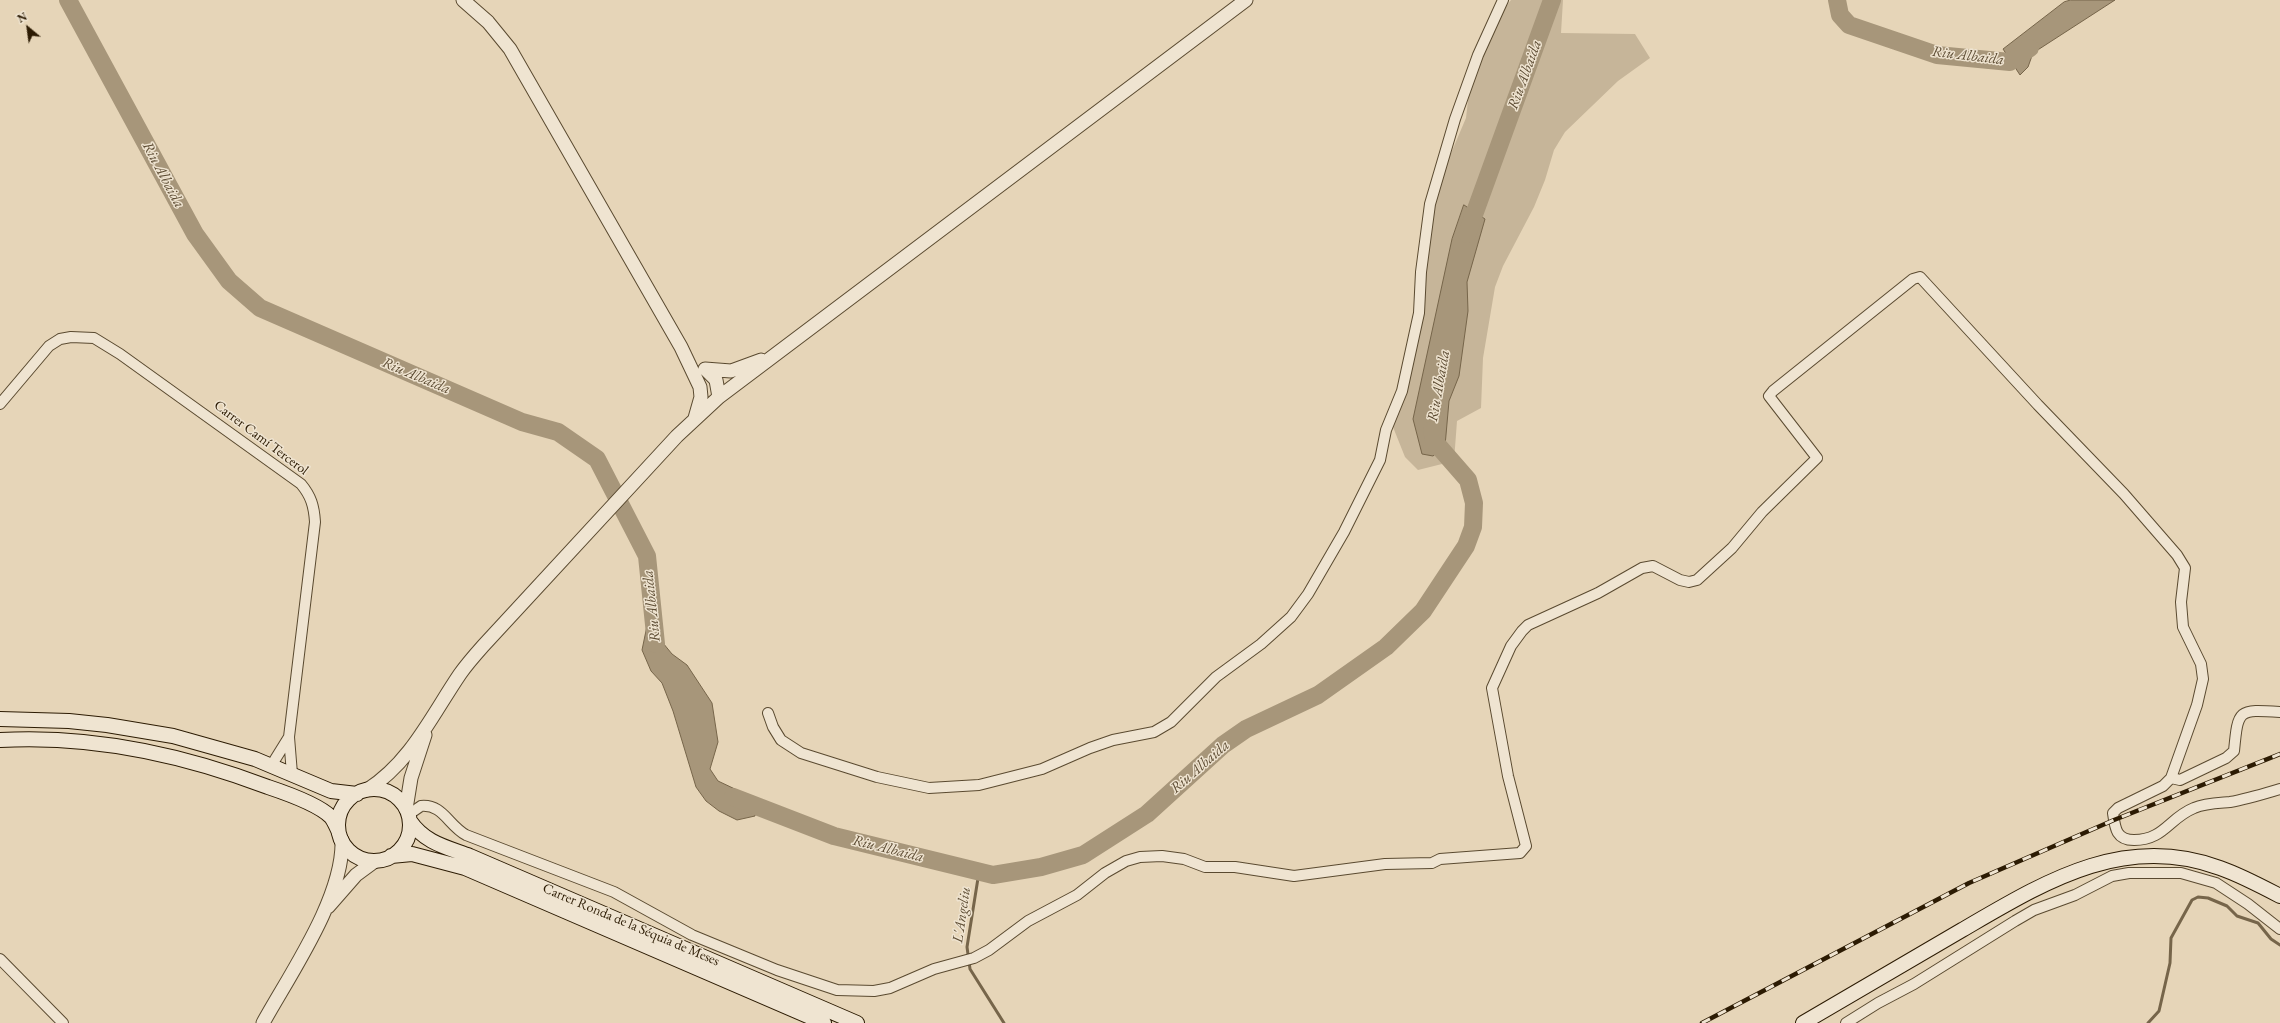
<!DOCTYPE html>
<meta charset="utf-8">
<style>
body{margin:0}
#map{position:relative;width:2280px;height:1023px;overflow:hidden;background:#e6d5b8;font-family:"EB Garamond",serif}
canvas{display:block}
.north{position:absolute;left:8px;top:8px;width:40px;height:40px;-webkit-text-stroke:3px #efe4d1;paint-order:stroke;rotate:331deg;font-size:11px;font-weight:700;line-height:16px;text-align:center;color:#2c1b03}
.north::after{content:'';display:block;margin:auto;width:14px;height:18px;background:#2c1b03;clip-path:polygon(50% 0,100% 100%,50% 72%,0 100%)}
</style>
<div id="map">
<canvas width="2280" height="1023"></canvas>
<div class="north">N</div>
</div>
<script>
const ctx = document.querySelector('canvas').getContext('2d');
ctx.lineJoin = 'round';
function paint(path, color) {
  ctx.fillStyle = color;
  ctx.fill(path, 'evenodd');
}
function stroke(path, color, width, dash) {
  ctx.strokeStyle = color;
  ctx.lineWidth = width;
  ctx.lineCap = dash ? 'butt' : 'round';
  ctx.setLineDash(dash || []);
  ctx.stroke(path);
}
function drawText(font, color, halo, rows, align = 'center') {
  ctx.font = font + ' "EB Garamond",serif';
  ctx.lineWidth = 3;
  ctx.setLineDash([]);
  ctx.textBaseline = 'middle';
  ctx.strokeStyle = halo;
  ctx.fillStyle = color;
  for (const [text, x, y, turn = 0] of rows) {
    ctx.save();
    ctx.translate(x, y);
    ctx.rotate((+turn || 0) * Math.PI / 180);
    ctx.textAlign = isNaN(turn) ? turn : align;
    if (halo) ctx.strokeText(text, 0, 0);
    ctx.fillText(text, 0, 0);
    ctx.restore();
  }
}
paint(new Path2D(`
 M1511 0H1563L1561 33 1635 34 1650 58 1618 81 1565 132 1554 150 1545 180 1534 207 1503 266 1495 287 1483 358 1481 408 1457 421 1454 461 1418 470 1405 457 1393 427 1427 259 1435 200 1446 165 1466 118 1469 92 1490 36 1501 13Z`), '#c6b599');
const water = new Path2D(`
 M2071 0H2115L2033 53 2028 67 2020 75 2003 49 2064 2Z
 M1464 205 1485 219 1467 282 1468 311 1459 376 1449 401 1445 446 1433 456 1422 454 1413 419 1452 239Z
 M654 620 658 621 663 643 672 654 687 665 712 703 718 742 710 769 718 781 756 799 755 816 737 820 719 811 706 801 696 787 673 711 662 683 651 671 642 650 648 621Z`);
paint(water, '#a7967a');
stroke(water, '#76654a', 1);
stroke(new Path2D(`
 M979 872 967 947 970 969 1004 1023
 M2148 1023 2159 1011 2170 963 2171 938 2192 900 2198 897 2208 898 2227 906 2237 916 2258 923 2271 939 2280 945`), '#76654a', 3);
stroke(new Path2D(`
 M68 0 195 234 229 281 260 308 522 422 558 432 597 459 647 556 656 644
 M1837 0 1840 15 1849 25 1937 55 2010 62 2030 48
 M1467 234 1552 0
 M733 797 834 836 993 875 1041 867 1083 855 1147 814 1223 745 1246 729 1318 695 1386 647 1423 611 1466 546 1473 527 1474 503 1468 480 1434 441 1432 430`), '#a7967a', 18);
const minor = new Path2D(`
 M0 404 49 346 60 339 71 337 94 338 120 354 301 484C311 496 314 506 315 522L289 737 292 774
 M768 713 773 727 781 740 801 753 877 777 929 788 979 785 1042 769 1090 748 1113 740 1154 732 1171 722 1216 677 1261 644 1291 617 1308 594 1344 532 1380 460 1386 430 1402 391 1419 313 1421 272 1430 204 1455 119 1478 55 1503 0
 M271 766 289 737
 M2171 778 2180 780 2226 758 2234 751C2238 709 2238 709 2280 712
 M408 815 421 806C443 804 448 825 466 835L614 892 692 935 777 970 837 990 874 991 890 988 934 969 974 958 989 950 1028 921 1077 895 1105 873 1126 861 1140 857 1162 856 1184 859 1205 867H1235L1294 876 1385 864 1432 863 1440 859 1520 853 1526 846 1508 776 1492 688 1511 646 1522 631 1528 625 1598 593 1642 568 1653 566 1680 580 1689 582 1697 580 1732 548 1762 512 1817 458 1769 396 1773 391 1913 279 1920 277 2038 405 2124 494 2177 555 2185 568 2181 602 2183 627 2201 664 2203 679 2197 705 2171 778 2163 786 2118 808 2113 813C2115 828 2116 840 2134 840 2164 840 2169 818 2194 808 2205 803 2218 803 2230 802 2247 799 2263 794 2280 789
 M0 959 63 1023
 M1846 1023 1878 1003 1914 984 2015 921 2034 910 2075 895 2112 876 2129 873H2181L2216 883 2248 904 2280 929`);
const tertiary = new Path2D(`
 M463 0 488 22 510 49 681 347 700 387 701 397 695 418
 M705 369 731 371 761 360
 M705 369 716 380 719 397
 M367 790C411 762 432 715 460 674 467 664 475 655 483 646L677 436 719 397 1246 0
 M406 809 411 778 425 735
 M328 907 356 875 375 861
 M263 1023C290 974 344 897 342 840`);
const secondary = new Path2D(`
 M0 719 69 721 107 725 173 736 255 759 331 791 357 794
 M0 740C91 735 184 755 268 787 286 793 318 804 331 817 334 821 336 826 338 830
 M338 825a36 36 0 1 1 72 0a36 36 0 1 1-72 0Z
 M410 821C425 843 446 847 470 856L857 1023
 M391 856 412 854 465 868 824 1023
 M1803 1023C1856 992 1909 961 1962 930 2043 883 2123 832 2220 868 2240 875 2261 886 2280 896`);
stroke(minor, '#5a4a30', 12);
stroke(tertiary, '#5a4a30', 15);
stroke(secondary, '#2c1b03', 16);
stroke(minor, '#efe4d1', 10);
stroke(tertiary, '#efe4d1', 13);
stroke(secondary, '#efe4d1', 14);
const rail = new Path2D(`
 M1702 1023 1969 883 2114 820 2280 754`);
stroke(rail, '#2c1b03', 4.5);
stroke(rail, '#efe4d1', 3, [9]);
drawText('14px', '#2c1b03', '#efe4d1', [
 ["Carrer Camí Tercerol",261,438,37],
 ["Carrer Ronda de la Séquia de Meses",631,925,23]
]);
drawText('italic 15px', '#5d4c33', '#efe4d1', [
 ["Riu Albaida",1968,56,7],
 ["Riu Albaida",1525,75,-70],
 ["Riu Albaida",163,175,62],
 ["Riu Albaida",416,376,23],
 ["Riu Albaida",1439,386,-80],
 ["Riu Albaida",652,606,-96],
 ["Riu Albaida",1200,767,-41],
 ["Riu Albaida",888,849,14],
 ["L'Angeliu",962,915,-82]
]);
</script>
